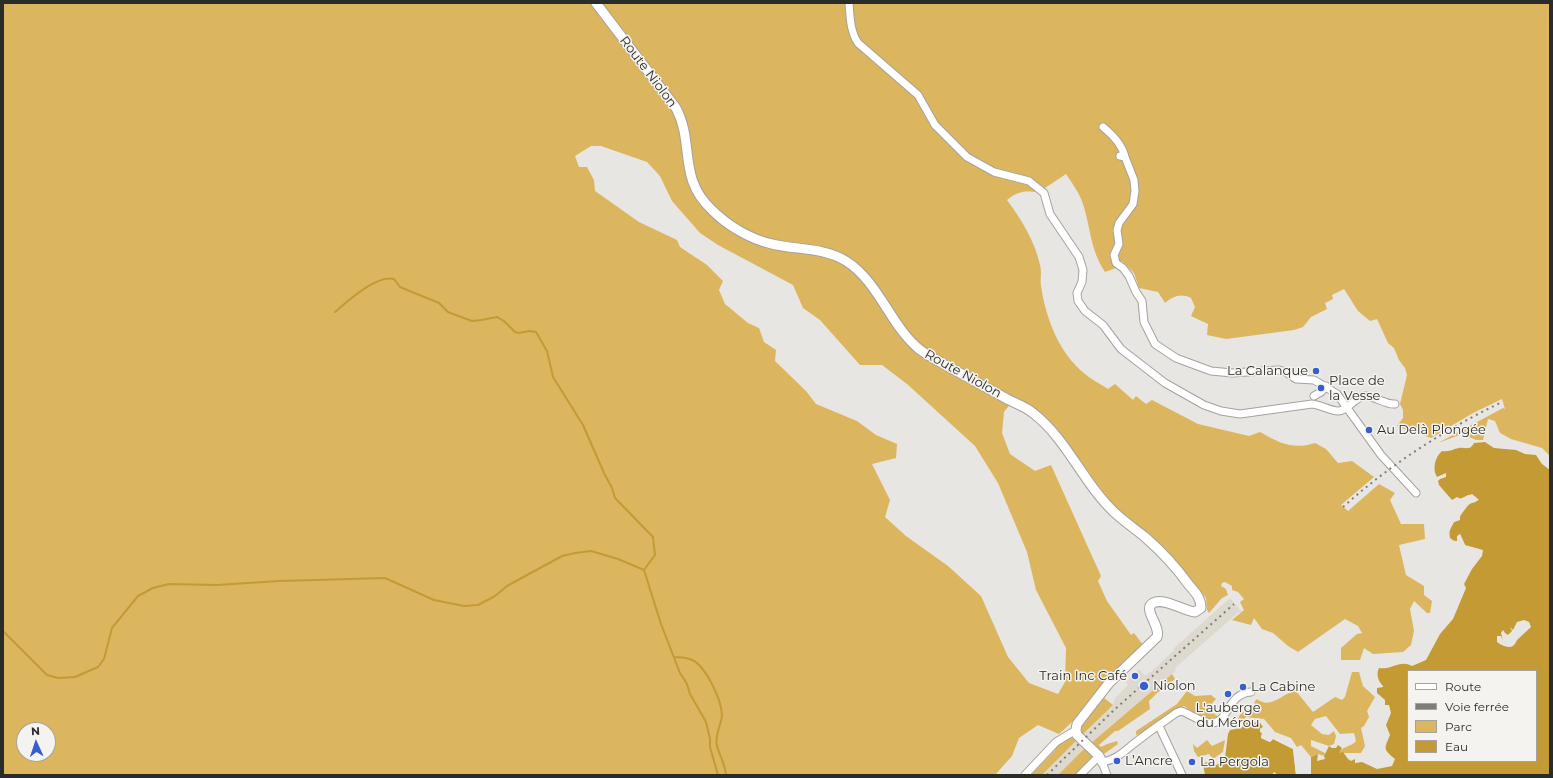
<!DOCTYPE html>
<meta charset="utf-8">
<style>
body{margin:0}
#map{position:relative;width:1553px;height:778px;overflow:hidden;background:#e8e6e2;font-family:Montserrat,sans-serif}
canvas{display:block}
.frame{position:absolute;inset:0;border:4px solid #2b2b29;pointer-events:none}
.legend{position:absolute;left:1407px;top:670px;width:130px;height:92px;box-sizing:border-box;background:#f5f3ef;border:1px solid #a4a3a0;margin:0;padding:5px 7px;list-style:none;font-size:12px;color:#2b2b29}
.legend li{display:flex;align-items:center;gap:8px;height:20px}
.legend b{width:20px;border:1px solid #a4a3a0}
.north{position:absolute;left:16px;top:722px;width:40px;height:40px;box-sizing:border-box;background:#f5f3ef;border:1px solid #a4a3a0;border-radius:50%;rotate:357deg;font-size:11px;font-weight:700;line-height:16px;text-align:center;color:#2b2b29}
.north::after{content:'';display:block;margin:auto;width:14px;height:18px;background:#365ecf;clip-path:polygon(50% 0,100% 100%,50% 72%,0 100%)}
</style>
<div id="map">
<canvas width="1553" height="778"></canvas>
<div class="frame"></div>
<ul class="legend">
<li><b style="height:5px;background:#fff"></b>Route</li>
<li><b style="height:5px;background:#7e7d7a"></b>Voie ferrée</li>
<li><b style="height:11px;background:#dcb55f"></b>Parc</li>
<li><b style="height:11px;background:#c49a35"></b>Eau</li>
</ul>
<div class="north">N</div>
</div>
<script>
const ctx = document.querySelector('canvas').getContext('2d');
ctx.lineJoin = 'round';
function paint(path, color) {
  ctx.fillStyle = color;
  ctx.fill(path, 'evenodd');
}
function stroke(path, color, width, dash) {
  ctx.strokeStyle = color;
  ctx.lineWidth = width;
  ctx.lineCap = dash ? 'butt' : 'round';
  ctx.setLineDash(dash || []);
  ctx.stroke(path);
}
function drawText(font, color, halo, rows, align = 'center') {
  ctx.font = font + ' Montserrat,sans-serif';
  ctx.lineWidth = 3;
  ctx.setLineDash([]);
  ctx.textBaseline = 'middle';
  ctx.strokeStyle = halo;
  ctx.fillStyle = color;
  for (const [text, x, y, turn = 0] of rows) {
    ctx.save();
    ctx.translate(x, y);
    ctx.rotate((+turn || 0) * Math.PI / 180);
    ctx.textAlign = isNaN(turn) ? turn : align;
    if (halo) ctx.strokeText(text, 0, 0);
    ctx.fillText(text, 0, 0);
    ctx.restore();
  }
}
paint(new Path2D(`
 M1230 598 1242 612H1239L1175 668 1176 670 1172 674 1090 744 1081 736 1113 705 1115 698 1128 685 1126 682 1139 669 1145 676 1152 671 1174 650 1173 649Z
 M1078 739 1086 747 1058 775H1042Z`), '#ded9ce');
paint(new Path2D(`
 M3 3H1550V456L1542 448 1511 439 1500 433 1495 421 1488 419 1483 440H1476L1462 434 1438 443 1503 408 1505 409 1502 399 1473 413 1431 438C1419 433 1408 431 1397 426L1403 418V410L1400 404 1407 375 1405 368 1399 360 1394 348 1388 343 1377 319 1370 321 1358 311 1344 289 1332 295 1333 299 1325 303 1327 309 1311 317 1303 327 1294 330 1226 339 1207 335 1208 324 1191 316 1195 307 1191 298C1180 293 1174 296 1165 303L1158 292 1139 288 1134 273 1122 261 1116 268 1105 272C1090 249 1091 229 1083 204 1080 194 1072 183 1066 174L1039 192C1025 191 1019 190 1007 200 1021 219 1035 241 1040 265 1042 272 1040 279 1041 286 1046 319 1059 353 1085 374 1092 380 1101 384 1108 389L1115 384 1133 400 1136 396 1146 404 1152 400 1198 424 1249 436 1260 432C1279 443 1293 450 1315 443L1326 449 1338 463 1352 461 1374 477 1341 505 1348 511 1379 484 1395 493 1390 500 1401 524H1424L1425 539 1399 545 1406 575 1424 586V595L1432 601 1430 613H1427L1414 601 1410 609 1414 631 1411 645 1403 652 1373 654 1364 648 1360 660H1341V648L1357 634 1362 633 1358 626 1345 619 1298 652 1288 646 1273 633 1262 629 1254 618 1251 625 1232 620 1244 610 1240 602 1244 599 1238 592 1232 590V586L1225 582 1222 583 1221 586 1226 589 1228 595 1222 598 1209 613 1207 610 1206 598 1169 553 1108 500 1057 429 1037 411 1014 399 1004 412 1002 433 1010 454 1035 471 1051 465 1101 576 1098 581 1107 601 1131 635 1134 633 1144 646 1107 678 1073 721 1059 734 1038 725 1019 738 1012 756 995 775H3ZM591 146H601L647 162 660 176 672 201 700 233 718 245 793 285 803 308 820 320 860 365H882L907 384 975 446 998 483 1027 552 1036 590 1066 648 1065 682 1058 694 1029 683 1008 657 981 596 948 566 906 536 885 517 890 500 872 464 896 458 897 444 876 435 857 421 816 404 806 391 775 361 776 350 764 342 759 328 748 323 725 304 719 290 723 281 707 265 680 247 677 240 639 222 595 191 594 180 587 167H579L575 156ZM24 730H48V754H24Z
 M1352 672H1359L1363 686 1375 697 1367 711 1369 717 1364 726 1361 728 1365 746 1361 753H1339C1342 746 1351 747 1356 741L1354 733 1340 734 1326 716 1315 719 1311 725 1322 734 1329 735 1334 731 1336 736 1334 744 1329 746 1311 740V746L1325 753 1324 756 1318 754 1311 757 1301 745 1297 747 1291 738 1275 732 1264 719 1246 717 1243 720 1238 719C1241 710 1247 711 1254 707L1255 701 1257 699C1271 710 1282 693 1296 691L1313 712 1335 697 1342 700 1345 697Z
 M1172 674 1175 679 1156 694 1149 701 1150 709 1118 731H1115L1099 745 1101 747 1107 744 1117 741 1118 744 1101 756 1090 744Z
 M1187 691 1195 696 1211 695 1216 699 1208 708 1219 718C1204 722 1195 714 1184 706 1171 711 1146 734 1136 735V731L1177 704Z
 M1103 697 1113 705 1082 735 1079 728Z
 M1076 737 1078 739 1042 775H1031L1054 751 1058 744 1067 738Z
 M1207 740 1212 746 1225 740 1223 752 1213 759 1209 754 1198 757 1194 751 1193 744 1197 748Z
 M1086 747 1096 756 1077 775H1058Z`), '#dcb55f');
paint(new Path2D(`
 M1485 442 1494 448 1516 450 1525 454 1536 455 1542 464 1550 470V775H1311V757L1318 754 1317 761 1325 759 1324 756 1329 746 1332 748H1336L1338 745 1342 748 1339 753 1343 752 1348 759 1351 761 1355 759V763L1362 762 1377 769 1392 766 1395 759C1383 749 1384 749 1390 735L1386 725 1391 713 1389 705H1385V700L1377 693V688L1383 687V686C1378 681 1376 674 1379 668 1392 670 1400 659 1412 666L1426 660 1440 634 1453 619 1466 588 1464 584 1472 569 1482 556 1483 550 1465 545 1460 534 1457 541C1444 541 1450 529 1454 522L1459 520C1460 513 1468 502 1476 502V497L1468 495 1461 499 1457 497 1452 500 1439 485 1438 481 1440 479 1446 477V473L1437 477C1432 469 1435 457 1442 451 1451 452 1452 449 1459 448 1466 447 1470 451 1474 443ZM1524 620 1529 622 1531 627 1517 640C1513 651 1504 647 1497 642V636H1501L1503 640 1501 633 1503 630 1505 633 1508 635 1512 631 1510 627 1513 630 1517 622ZM1408 671H1536V761H1408Z
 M1249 720 1252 722 1260 723 1263 727 1260 729 1262 733 1261 738 1270 742 1273 739 1293 749 1296 775H1278L1274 772 1272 775H1205L1203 764 1209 761 1217 765 1225 758 1228 734 1230 730 1241 728Z`), '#c49a35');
paint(new Path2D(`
 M1472 494 1479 500 1469 504 1460 516V520L1454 522 1449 531 1450 538 1454 541H1457V536L1460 534 1465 545 1464 546 1459 537V541L1458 543H1455L1454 541 1452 542 1448 540 1447 531 1452 520 1458 519V515L1468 502 1475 499 1471 496 1461 501 1457 500Z
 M1263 727H1265L1262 730 1264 733 1263 737 1270 740 1274 737 1295 748 1298 775H1296L1293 749 1273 739 1270 742 1261 738 1262 733 1260 732V729Z`), '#e8e6e2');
stroke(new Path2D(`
 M335 312C348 301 376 275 394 279L400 287 439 303 448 312 461 317 472 321 481 320 497 317 504 321 515 332 519 333 529 331 536 332 547 351 553 377 583 425 604 473 612 488 615 498 653 537 655 555 644 570 661 624 680 673 687 684 690 694 706 722 710 739V747L718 775
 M3 631 47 675 58 678 75 677 98 667 104 659 112 628 138 596 153 588 169 584 217 585 279 581 385 578 434 600 464 606 478 605 495 596 507 586 562 556 575 553 591 551 618 559 644 570
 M674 657C680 657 686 657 692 660 706 666 722 701 722 716 721 725 714 737 717 746 720 757 725 763 726 775`), '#c49a35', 2);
const minor = new Path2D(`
 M849 3C850 16 850 31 858 43L918 95 935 125 967 157 994 172 1029 181 1044 193 1050 214 1079 257 1083 270 1082 282 1077 293 1078 301 1085 311 1103 325 1121 349 1165 383 1204 405 1221 411 1240 414 1312 404C1321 405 1330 411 1338 411 1348 411 1354 397 1365 396 1376 396 1385 405 1395 404
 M1103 127C1113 135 1122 144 1125 157
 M1120 156 1125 157 1134 180 1135 191 1133 204 1119 223 1117 230 1119 244 1114 255 1116 263 1123 268 1129 276 1136 292 1142 301 1144 322 1155 344 1176 358 1211 371 1232 373 1279 370 1286 372 1296 379 1314 380 1337 394 1381 455 1416 493
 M1314 396 1321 392 1326 386
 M1159 726 1182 775
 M1025 775 1056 742 1076 730
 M1080 775 1099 756
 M1107 775 1102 762C1118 760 1127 748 1140 739 1151 730 1164 722 1176 713L1181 711C1191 714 1202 724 1213 723 1229 721 1228 693 1251 692`);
const tertiary = new Path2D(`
 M596 3 676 108C695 144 677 177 712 210 728 226 750 239 772 244 796 250 823 247 846 261 879 282 890 325 919 349 928 356 939 361 949 367 969 378 989 389 1009 400 1017 404 1026 407 1033 413 1067 439 1083 483 1115 513 1125 522 1135 529 1145 537 1161 551 1176 567 1189 585 1195 592 1201 598 1201 608L1195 612C1184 611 1164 597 1153 603 1142 609 1161 626 1157 637L1109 683 1077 724 1076 730 1077 735 1099 756 1102 762`);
stroke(minor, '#a4a29f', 9);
stroke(tertiary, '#a4a29f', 11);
stroke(minor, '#fff', 7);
stroke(tertiary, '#fff', 9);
stroke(new Path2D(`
 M1343 507C1391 464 1444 430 1502 402
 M1047 775 1114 710 1234 604`), '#7e7d7a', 2, [2, 4]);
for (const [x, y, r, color] of [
 [1316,371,4,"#365ecf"],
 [1321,388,4,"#365ecf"],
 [1369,430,4,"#365ecf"],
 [1135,676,4,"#365ecf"],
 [1144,686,5,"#365ecf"],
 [1243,687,4,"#365ecf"],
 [1228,694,4,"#365ecf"],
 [1117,761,4,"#365ecf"],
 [1192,762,4,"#365ecf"]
]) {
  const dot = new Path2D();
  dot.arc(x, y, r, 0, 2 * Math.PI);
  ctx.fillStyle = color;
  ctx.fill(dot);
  stroke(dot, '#f5f3ef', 1.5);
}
drawText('13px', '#2b2b29', '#f5f3ef', [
 ["Route Niolon",648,72,53],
 ["Route Niolon",963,374,29]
]);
drawText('13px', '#2b2b29', '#f5f3ef', [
 ["La Calanque",1308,371,"right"],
 ["Place de",1329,381],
 ["la Vesse",1329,396],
 ["Au Delà Plongée",1377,430],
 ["Train Inc Café",1127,676,"right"],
 ["Niolon",1153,686],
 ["La Cabine",1251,687],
 ["L'auberge",1228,708,"center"],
 ["du Mérou",1228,723,"center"],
 ["L’Ancre",1125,761],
 ["La Pergola",1200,762]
], 'left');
</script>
